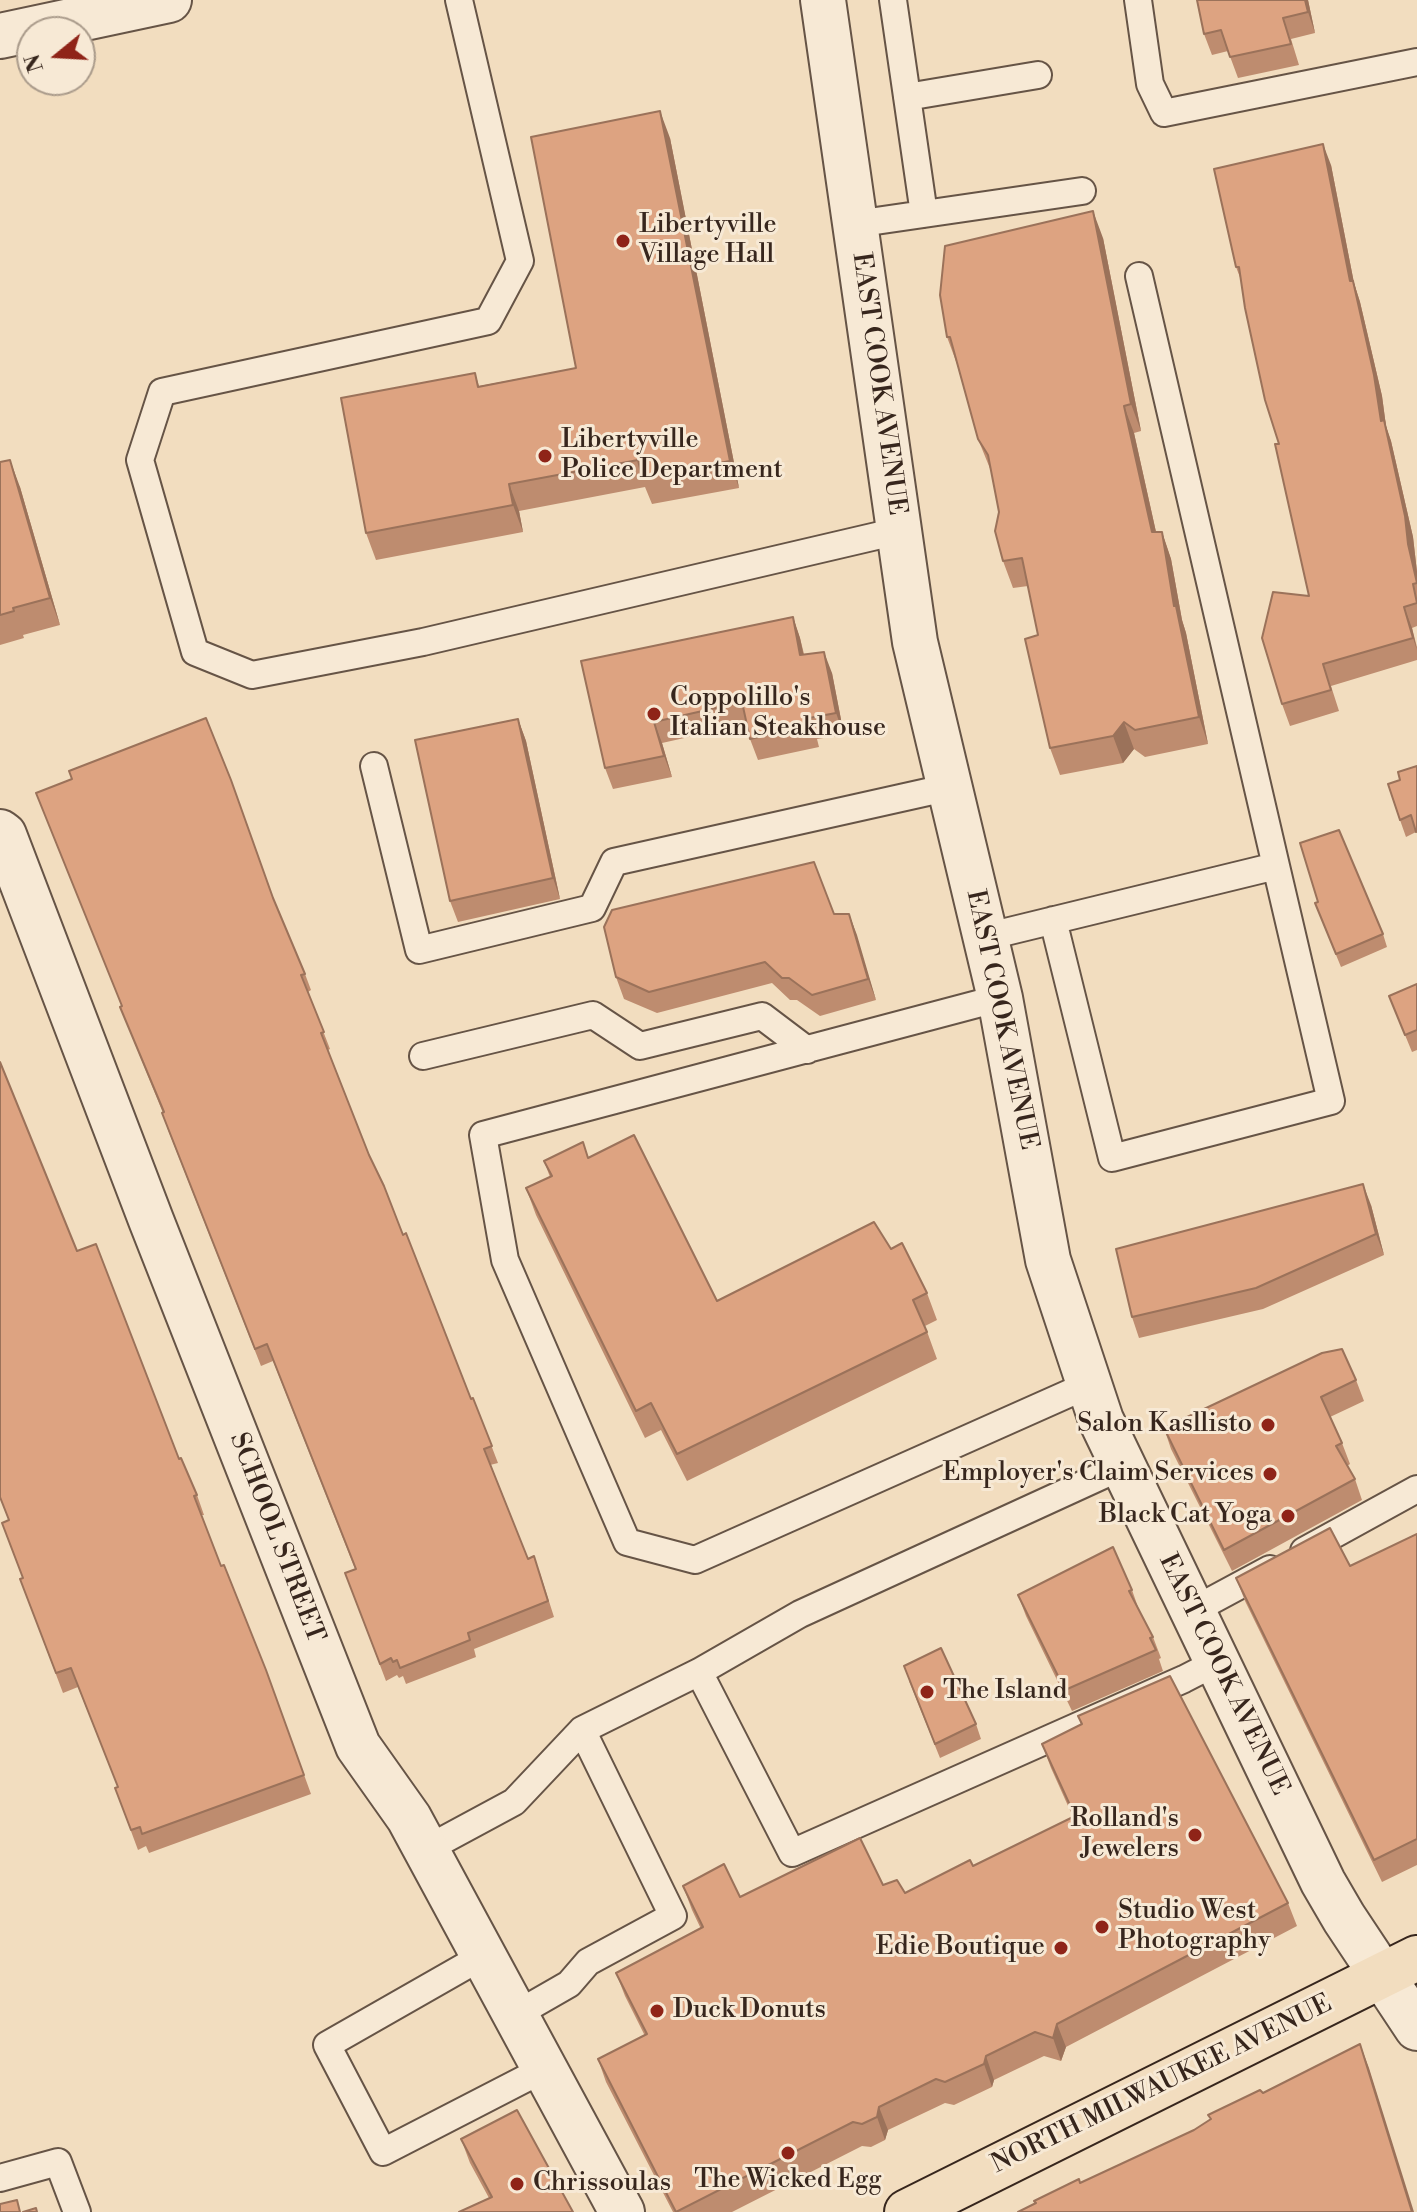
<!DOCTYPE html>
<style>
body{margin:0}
#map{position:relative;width:1417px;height:2212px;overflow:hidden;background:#f2ddbf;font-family:"Libre Bodoni",serif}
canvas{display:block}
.north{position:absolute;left:16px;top:16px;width:80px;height:80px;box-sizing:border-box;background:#f7e9d5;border:2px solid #aa9b8b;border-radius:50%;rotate:252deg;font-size:22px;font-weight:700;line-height:32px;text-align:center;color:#37261d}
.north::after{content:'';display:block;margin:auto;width:28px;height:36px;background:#8f2418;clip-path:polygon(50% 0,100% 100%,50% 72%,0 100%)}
</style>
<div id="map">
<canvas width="1417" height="2212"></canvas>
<div class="north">N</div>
</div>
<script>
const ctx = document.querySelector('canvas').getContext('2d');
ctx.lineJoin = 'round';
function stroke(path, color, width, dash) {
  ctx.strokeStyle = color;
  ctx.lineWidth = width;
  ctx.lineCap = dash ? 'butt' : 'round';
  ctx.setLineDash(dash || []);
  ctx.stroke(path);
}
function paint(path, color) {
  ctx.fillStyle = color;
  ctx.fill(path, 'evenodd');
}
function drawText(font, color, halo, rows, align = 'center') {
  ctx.font = font + ' "Libre Bodoni",serif';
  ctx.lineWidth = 6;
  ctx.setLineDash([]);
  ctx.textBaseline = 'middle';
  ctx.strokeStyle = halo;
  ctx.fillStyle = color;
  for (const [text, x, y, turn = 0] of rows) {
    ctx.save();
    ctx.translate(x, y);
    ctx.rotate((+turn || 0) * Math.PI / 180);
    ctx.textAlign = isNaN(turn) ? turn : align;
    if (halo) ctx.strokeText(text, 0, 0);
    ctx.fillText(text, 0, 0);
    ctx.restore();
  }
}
const service = new Path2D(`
 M459 0 520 261 488 321 162 392 140 460 195 652 252 675 423 642 898 531
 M893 0 924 214
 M1138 0 1150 84 1164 113 1417 62
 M907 97 1038 75
 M855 224 1082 191
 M374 766 419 950 592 908 614 862 950 787
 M1053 920 1112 1158 1331 1101 1276 866
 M985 937 1276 866 1139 276
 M1000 998 483 1135 505 1260 627 1542 695 1560 1088 1385
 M423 1056 593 1015 640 1046 762 1016 807 1050
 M1304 1551 1417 1489
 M1192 1611 1270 1569
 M699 1672 792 1853 1184 1679 1217 1662
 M425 1850 514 1802 582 1730 699 1672 800 1614 1123 1466
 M483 1956 327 2045 383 2152 544 2069
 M515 2015 569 1984 588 1962 673 1916 582 1730
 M0 2178 58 2162 77 2212`);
const minor = new Path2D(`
 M0 36 169 0
 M0 832 4 835 151 1220 358 1746 409 1818 622 2212`);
const tertiary = new Path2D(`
 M823 0 915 642 1000 998 1048 1260 1101 1420 1323 1882 1344 1918 1417 2028`);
const primary = new Path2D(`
 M907 2212 1417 1958`);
stroke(service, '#665446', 30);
stroke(minor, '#665446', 48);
stroke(tertiary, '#665446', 48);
stroke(primary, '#37261d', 48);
stroke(service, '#f7e9d5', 26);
stroke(minor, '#f7e9d5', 44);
stroke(tertiary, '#f7e9d5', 44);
stroke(primary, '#f2ddbf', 44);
paint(new Path2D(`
 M1197 0H1308L1315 33 1291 39 1299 65 1238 78 1228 51 1212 55 1204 34Z
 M670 138 739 488 652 504 645 487 519 511 523 532 376 560 366 533 475 373 479 386 576 368Z
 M1331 165 1354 283 1360 302 1382 396 1386 426 1391 441 1413 537 1417 572V626L1412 628 1417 647V660L1331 686 1339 711 1290 726 1282 704 1309 596 1279 444 1241 280 1236 267Z
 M1103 238 1141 431 1134 433 1156 532H1162L1171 559 1182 620 1186 633 1208 744 1145 757 1134 749 1123 763 1060 775 1050 748 1038 635 1028 586 1013 588 1003 561 999 512 991 471 978 439 957 364 947 337Z
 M0 462 20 487 60 625 23 635 24 638 0 645Z
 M793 617 800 638 804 654 832 673 844 735 817 739 819 747 758 760 750 739 747 724 662 743 672 777 613 789 605 768 581 661Z
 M518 719 526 741 560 899 458 922 450 901Z
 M1417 766V833L1416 832 1406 837 1400 820V780Z
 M274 901 305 974 311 990 308 992 330 1049 328 1050 369 1155 471 1399 473 1398 498 1463 490 1465 528 1559 540 1573 554 1617 474 1649 476 1657 406 1684 403 1676 399 1678 397 1675 386 1681 345 1573 355 1569 273 1361 261 1366 168 1130 163 1113 120 1007Z
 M1318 902 1383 934 1387 947 1341 967 1320 916 1315 903Z
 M834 914H849L876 1000 820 1016 797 1000H790L772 983 657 1013 624 999 616 977Z
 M1417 984V1050L1412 1052 1389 996Z
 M589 1158 717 1301 891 1249 927 1293 937 1320 925 1326 937 1359 687 1481 661 1430 645 1438 536 1215 526 1188 550 1177 544 1161Z
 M1371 1205 1384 1255 1263 1309 1139 1338 1132 1317Z
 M77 1251 197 1495 204 1515H201L221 1566 266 1670 311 1794 149 1853 146 1846 138 1850 115 1788 118 1787 78 1687 63 1693 20 1579 23 1578 9 1520 0 1498Z
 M1356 1380 1364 1401 1330 1417 1342 1443 1350 1464 1347 1466 1355 1479 1362 1500 1232 1571 1171 1449 1164 1428Z
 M1417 1534V1865L1382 1882 1245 1601 1236 1578 1350 1566Z
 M1132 1590 1139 1610 1153 1637 1161 1658 1159 1659 1163 1671 1072 1711 1026 1616 1018 1595Z
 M909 1681 976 1724 981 1739 940 1758Z
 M1078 1716 1288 1903 1297 1926 1066 2047 1061 2061 1044 2056 994 2080 992 2087 954 2105 945 2103 888 2130 885 2140 871 2147 862 2146 732 2212H673L606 2082 598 2059 645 2036 625 1996 616 1973 701 1929 692 1910 683 1886 740 1897 883 1885 905 1893 973 1866 1073 1817 1051 1768 1042 1744 1081 1724Z
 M461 2139 573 2212 489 2198 470 2163Z`), '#be8c6f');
paint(new Path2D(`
 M1305 0H1308L1315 33 1308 12Z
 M660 111 670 138 739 488 730 461Z
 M1323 144 1331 165 1354 283 1360 302 1382 396 1386 426 1391 441 1413 537 1417 572V583L1350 281Z
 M1093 211 1103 238 1141 431 1131 404Z
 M1124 406 1134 433 1162 559 1152 532Z
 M10 460 20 487 60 625 50 598Z
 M509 484 519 511 523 532 513 505Z
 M1162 532 1171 559 1182 620 1186 633 1208 744 1199 717 1174 606Z
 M1404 607 1412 628 1417 650 1413 638Z
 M793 617 800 638 808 676 800 655Z
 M824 652 832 673 844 735 836 713Z
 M518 719 526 741 560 899 553 878Z
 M654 722 662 743 672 777 664 756Z
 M1124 722 1134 749 1123 763 1113 736Z
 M849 914 857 935 876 1000 868 979Z
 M1363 1184 1371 1205 1384 1255 1376 1234Z
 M1057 2024 1066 2047 1061 2061 1053 2038Z
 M1360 2044 1369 2068 1414 2212H1412Z
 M986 2056 994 2080 992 2087 984 2064Z
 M879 2107 888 2130 885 2140 877 2117Z`), '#9b725a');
const building = new Path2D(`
 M1197 0H1305L1308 12 1283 18 1291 44 1230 57 1221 30 1204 34Z
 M660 111 730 461 642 477 638 460 509 484 513 505 366 533 341 398 475 373 478 387 576 368 531 137Z
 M1323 144 1350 281H1353L1374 375 1381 421 1384 420 1405 516 1408 544 1417 583 1413 584 1417 603 1404 607 1413 638 1323 664 1331 690 1282 704 1262 638 1273 592 1309 596 1275 444H1279L1265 400 1245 308 1239 267H1236L1214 169Z
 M1093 211 1131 404 1124 406 1152 532H1162L1174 606H1176L1199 717 1135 730 1124 722 1113 736 1050 748 1025 639 1038 635 1022 558 1003 561 995 531 999 512 988 455 978 439 950 337H947L940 295 945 246Z
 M10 460 50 598 13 608 14 611 0 615V462Z
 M793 617 800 655 824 652 836 713 809 718 811 725 750 739 742 702 654 722 664 756 605 768 581 661Z
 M206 718 231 780 273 898 305 974 301 975 324 1032 321 1033 369 1155 384 1186 403 1235 406 1233 471 1399 473 1398 492 1446 484 1449 528 1559 534 1556 548 1601 468 1633 470 1640 400 1668 397 1660 393 1662 391 1658 380 1664 345 1573 356 1569 267 1344 255 1349 162 1113 164 1112 120 1007 122 1006 36 793 72 779 69 771Z
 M518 719 553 878 450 901 415 740Z
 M1417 766V831L1416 832 1411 815 1400 820 1388 784 1400 780 1398 772Z
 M1339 830 1383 934 1336 954 1315 903 1318 902 1300 843Z
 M814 862 834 914H849L868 979 812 995 789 978H782L765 962 649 992 616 977 604 927 612 910Z
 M1417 984V1030L1405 1035 1389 996Z
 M0 1062 77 1251 96 1244 179 1459 181 1458 197 1495 194 1496 221 1566 224 1565 266 1670 304 1775 142 1834 140 1827 131 1830 115 1788 118 1787 71 1668 56 1673 20 1579 23 1578 2 1523 9 1520 0 1497Z
 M634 1135 717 1301 874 1222 891 1249 902 1243 927 1293 913 1300 927 1332 677 1454 651 1403 636 1411 526 1188 552 1176 544 1161 583 1142 588 1158Z
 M1363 1184 1376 1234 1256 1288 1132 1317 1116 1249Z
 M1342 1349 1356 1380 1321 1397 1342 1443 1336 1446 1355 1479 1224 1550 1164 1428 1322 1353Z
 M1330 1528 1350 1566 1417 1534V1839L1374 1860 1236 1578Z
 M1113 1547 1132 1590 1129 1591 1153 1637 1150 1638 1156 1650 1065 1690 1018 1595Z
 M941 1648 976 1724 935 1744 904 1666Z
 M1170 1676 1288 1903 1057 2024 1053 2038 1035 2032 986 2056 984 2064 945 2082 936 2079 879 2107 877 2117 862 2124 853 2122 676 2212 598 2059 647 2034 616 1973 703 1927 683 1886 724 1864 740 1897 860 1838 883 1885 897 1880 905 1893 970 1860 973 1866 1075 1816 1042 1744 1082 1724 1078 1716Z
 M1360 2044 1412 2212H1018L1036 2203 1034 2201 1079 2179 1080 2183 1194 2130 1211 2119 1208 2115 1260 2090 1263 2093Z
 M517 2110 573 2212H459L492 2197 461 2139Z
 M17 2200 20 2212H0V2204Z
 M36 2208 37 2212H23Z`);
paint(building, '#dda381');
stroke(building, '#9b725a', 2);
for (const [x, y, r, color] of [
 [623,241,8,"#8f2418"],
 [545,456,8,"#8f2418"],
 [654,714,8,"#8f2418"],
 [1268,1425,8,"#8f2418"],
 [1270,1474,8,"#8f2418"],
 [1288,1516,8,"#8f2418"],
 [927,1692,8,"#8f2418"],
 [1195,1835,8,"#8f2418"],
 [1102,1927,8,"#8f2418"],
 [1061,1948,8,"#8f2418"],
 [657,2011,8,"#8f2418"],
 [788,2153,8,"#8f2418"],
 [517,2184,8,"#8f2418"]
]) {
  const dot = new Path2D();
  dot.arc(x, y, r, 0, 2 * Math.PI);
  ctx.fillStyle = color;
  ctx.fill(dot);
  stroke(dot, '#f7e9d5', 3);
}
drawText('26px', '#37261d', '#f7e9d5', [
 ["Libertyville",639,226],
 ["Village Hall",639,256],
 ["Libertyville",561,441],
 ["Police Department",561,471],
 ["Coppolillo's",670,699],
 ["Italian Steakhouse",670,729],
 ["Salon Kasllisto",1252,1425,"right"],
 ["Employer's Claim Services",1254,1474,"right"],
 ["Black Cat Yoga",1272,1516,"right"],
 ["The Island",943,1692],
 ["Rolland's",1179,1820,"right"],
 ["Jewelers",1179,1850,"right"],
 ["Studio West",1118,1912],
 ["Photography",1118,1942],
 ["Edie Boutique",1045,1948,"right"],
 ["Duck Donuts",673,2011],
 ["The Wicked Egg",788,2181,"center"],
 ["Chrissoulas",533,2184]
], 'left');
drawText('26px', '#37261d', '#f7e9d5', [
 ["EAST COOK AVENUE",878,384,82],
 ["EAST COOK AVENUE",1001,1020,78],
 ["SCHOOL STREET",276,1538,69],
 ["EAST COOK AVENUE",1223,1675,64],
 ["NORTH MILWAUKEE AVENUE",1162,2085,-26]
]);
</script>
